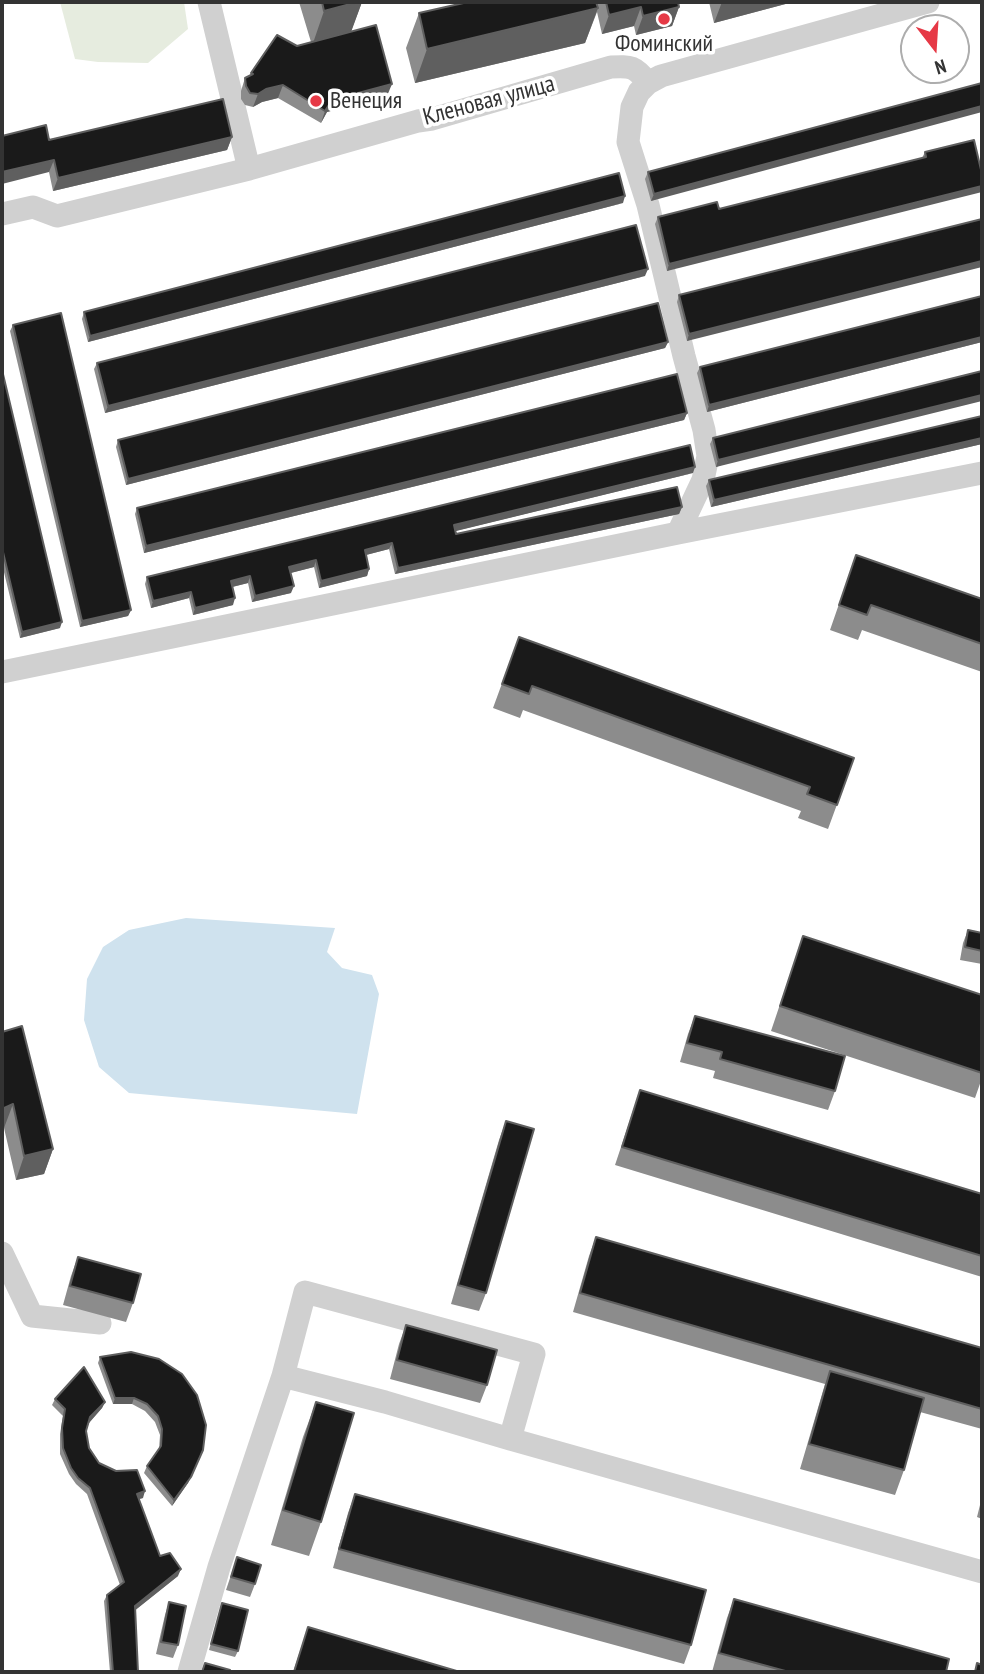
<!DOCTYPE html>
<meta charset="utf-8">
<style>
body{margin:0}
#map{position:relative;width:984px;height:1674px;overflow:hidden;background:#fff;font-family:"PT Sans Narrow",sans-serif}
canvas{display:block}
.frame{position:absolute;inset:0;border:4px solid #333;pointer-events:none}
.north{position:absolute;left:900px;top:14px;width:70px;height:70px;box-sizing:border-box;background:#fff;border:2px solid #adadad;border-radius:50%;rotate:163deg;font-size:19px;font-weight:700;line-height:28px;text-align:center;color:#333}
.north::after{content:'';display:block;margin:auto;width:24px;height:32px;background:#e63946;clip-path:polygon(50% 0,100% 100%,50% 72%,0 100%)}
</style>
<div id="map">
<canvas width="984" height="1674"></canvas>
<div class="frame"></div>
<div class="north">N</div>
</div>
<script>
const ctx = document.querySelector('canvas').getContext('2d');
ctx.lineJoin = 'round';
function paint(path, color) {
  ctx.fillStyle = color;
  ctx.fill(path, 'evenodd');
}
function stroke(path, color, width, dash) {
  ctx.strokeStyle = color;
  ctx.lineWidth = width;
  ctx.lineCap = dash ? 'butt' : 'round';
  ctx.setLineDash(dash || []);
  ctx.stroke(path);
}
function drawText(font, color, halo, rows, align = 'center') {
  ctx.font = font + ' "PT Sans Narrow",sans-serif';
  ctx.lineWidth = 7;
  ctx.setLineDash([]);
  ctx.textBaseline = 'middle';
  ctx.strokeStyle = halo;
  ctx.fillStyle = color;
  for (const [text, x, y, turn = 0] of rows) {
    ctx.save();
    ctx.translate(x, y);
    ctx.rotate((+turn || 0) * Math.PI / 180);
    ctx.textAlign = isNaN(turn) ? turn : align;
    if (halo) ctx.strokeText(text, 0, 0);
    ctx.fillText(text, 0, 0);
    ctx.restore();
  }
}
paint(new Path2D(`
 M60 2H184L188 29 148 63 98 62 75 59Z`), '#e6ecdf');
paint(new Path2D(`
 M186 918 335 928 327 952 342 968 372 975 379 994 357 1114 129 1093 99 1067 84 1020 87 979 103 947 129 930Z`), '#cfe2ee');
stroke(new Path2D(`
 M209 2 249 169
 M2 214 33 207 57 216 249 169 418 121 432 119 611 67C631 66 635 66 648 83
 M678 533 703 480 708 456 704 430 684 356 648 205 628 142 632 107 639 92 648 83 661 76 928 2
 M2 672 678 533 982 473
 M2 1253 32 1316 100 1323
 M283 1376 305 1292 534 1354 510 1439 982 1572
 M189 1672 219 1567 283 1376 385 1402 510 1439`), '#d0d0d0', 23);
paint(new Path2D(`
 M299 2H362L351 31 387 96 327 112 321 123 278 98 262 102 253 107 245 105 241 99V91L245 78 251 76V73L297 46 311 42Z
 M468 2H678L679 7 672 26 636 35 634 26 602 34 597 12 585 43 415 83 406 48 419 13Z
 M709 2H793L714 23Z
 M982 83 651 201 645 179 648 172Z
 M232 137 227 150 53 191 49 172V140Z
 M974 140 667 271 655 224 658 217 719 209 922 158 925 152Z
 M623 203 88 342 82 319 84 312Z
 M982 219 687 341 677 302 679 295Z
 M645 276 105 413 94 369 97 363Z
 M982 296V342L707 412 697 373 700 367Z
 M13 325 131 610 128 616 80 627 10 331Z
 M668 342 665 348 126 485 116 447 118 440Z
 M2 370 60 628 20 638 2 564Z
 M982 371 716 467 710 444 713 438Z
 M687 413 684 420 144 553 135 514 137 508Z
 M982 416V444L711 507 706 486 709 480Z
 M693 473 455 531 456 534 682 507 679 514 395 574 389 549 366 555 369 569 367 576 319 588 314 567 290 573 291 593 252 602 248 583 232 587 233 605 193 615 189 598 151 608 145 584 147 577Z
 M856 555 982 599V672L862 630 858 640 830 630Z
 M519 637 854 758 828 829 798 818 801 811 523 710 520 718 493 708Z
 M968 930 982 933V964L960 960 963 943Z
 M803 936 982 995V1078L975 1098 771 1031Z
 M695 1016 835 1091 828 1110 713 1078 715 1071 680 1062 688 1034Z
 M2 1032 53 1149 44 1174 16 1180 4 1128 2 1129Z
 M640 1090 982 1194V1277L615 1165Z
 M506 1121 486 1293 479 1311 451 1304 499 1140Z
 M596 1237 982 1348V1429L920 1412 904 1470 895 1495 800 1469 825 1384 573 1312 589 1256Z
 M78 1257 133 1303 126 1322 63 1305 71 1276Z
 M406 1325 487 1385 480 1403 390 1379 399 1344Z
 M100 1357 203 1450 188 1483 172 1506 144 1473 147 1466 159 1449 160 1435 155 1422 145 1411 132 1404H113L98 1363Z
 M55 1399 105 1402 102 1408 89 1423 86 1431 89 1448 99 1463 143 1498 139 1499 160 1556 178 1576 135 1610 138 1672H110L104 1601 107 1595 120 1585 87 1494 76 1484 69 1474 60 1454V1434L63 1416 52 1405Z
 M316 1402 321 1522 309 1556 271 1545 303 1437Z
 M355 1494 691 1645 684 1664 333 1568 348 1513Z
 M982 1497V1519L977 1517Z
 M237 1557 255 1584 250 1597 226 1590Z
 M734 1599 946 1672H712L727 1618Z
 M169 1602 178 1645 173 1658 156 1654 165 1615Z
 M222 1603 238 1651 235 1657 209 1650Z
 M308 1627 460 1672H293Z`), '#8c8c8c');
paint(new Path2D(`
 M358 2H362L350 35 312 46 324 11Z
 M722 2H793L714 23Z
 M641 7 634 26 602 34 609 15Z
 M679 7 672 26 636 35 643 16Z
 M598 8 585 43 415 83 427 49Z
 M392 84 387 96 327 112 321 123 325 111 332 100Z
 M283 85 278 98 262 102 253 107 258 94 266 89Z
 M982 106V112L651 201 654 194Z
 M232 137 227 150 53 191 58 178Z
 M54 160 49 172 2 184V172Z
 M982 186V192L667 271 669 264Z
 M625 196 623 203 88 342 90 336Z
 M982 261V267L687 341 689 334Z
 M648 269 645 276 105 413 108 406Z
 M982 337V342L707 412 709 405Z
 M668 342 665 348 126 485 128 479Z
 M982 395V401L716 467 718 460Z
 M687 413 684 420 144 553 146 546Z
 M982 438V444L711 507 714 500Z
 M695 467 693 473 452 532 454 525Z
 M682 507 679 514 395 574 398 568Z
 M392 543 389 549 362 556 365 550Z
 M316 560 314 567 287 574 289 567Z
 M369 569 367 576 319 588 321 581Z
 M250 576 248 583 228 588 231 581Z
 M294 586 291 593 252 602 255 596Z
 M191 592 189 598 151 608 153 601Z
 M235 598 233 605 193 615 195 608Z
 M131 610 128 616 80 627 82 621Z
 M62 622 60 628 20 638 22 632Z
 M13 1104 4 1128 2 1129V1109Z
 M53 1149 44 1174 16 1180 24 1156Z
 M115 1398H134L132 1404H113Z
 M105 1402 102 1408 88 1424 90 1417Z
 M203 1450 188 1483 172 1506 174 1500Z
 M145 1491 143 1498 135 1500 137 1494Z
 M181 1569 178 1576 133 1612 135 1606Z`), '#5f5f5f');
const building = new Path2D(`
 M322 2H358L324 11Z
 M468 2H596L598 8 427 49 419 13Z
 M606 2H678L679 7 643 16 641 7 609 15Z
 M376 25 392 84 332 100 325 111 283 85 266 89 258 94 250 93 246 86 245 78 253 74 251 73 277 35 297 46Z
 M982 83V106L654 194 648 172Z
 M223 99 232 137 58 178 54 160 2 172V136L46 125 49 140Z
 M974 140 982 174V186L669 264 658 217 717 202 719 209 926 157 925 152Z
 M619 173 625 196 90 336 84 312Z
 M982 219V261L689 334 679 295Z
 M636 225 648 269 108 406 97 363Z
 M982 296V337L709 405 700 367Z
 M658 303 668 342 128 479 118 440Z
 M61 313 131 610 82 621 13 325Z
 M2 370 62 622 22 632 2 548Z
 M982 371V395L718 460 713 438Z
 M677 374 687 413 146 546 137 508Z
 M982 416V438L714 500 709 480Z
 M690 445 695 467 454 525 456 534 677 487 682 507 398 568 392 543 365 550 369 569 321 581 316 560 289 567 294 586 255 596 250 576 231 581 235 598 195 608 191 592 153 601 147 577Z
 M856 555 982 599V644L871 605 867 615 839 605Z
 M519 637 854 758 837 805 807 794 810 787 532 686 529 694 502 684Z
 M968 930 982 933V951L965 947Z
 M803 936 982 995V1073L780 1006Z
 M695 1016 845 1056 835 1091 720 1059 722 1052 687 1043Z
 M22 1026 53 1149 24 1156 13 1104 2 1109V1032Z
 M640 1090 982 1194V1256L622 1147Z
 M506 1121 534 1129 486 1293 458 1285Z
 M596 1237 982 1348V1409L580 1293Z
 M78 1257 141 1274 133 1303 70 1286Z
 M406 1325 497 1350 487 1385 397 1360Z
 M131 1352 159 1359 182 1374 197 1395 206 1425 203 1450 191 1477 174 1500 147 1466 161 1446 162 1429 158 1416 147 1404 134 1398H115L100 1357Z
 M84 1367 105 1402 90 1417 86 1431 89 1448 99 1463 116 1471 137 1470 145 1491 137 1494 160 1556 170 1553 181 1569 135 1606 138 1672H113L107 1595 124 1582 90 1488 78 1478 71 1468 63 1448 62 1428 65 1409 55 1399Z
 M830 1371 924 1398 904 1470 809 1444Z
 M316 1402 354 1413 321 1522 283 1510Z
 M355 1494 706 1590 691 1645 339 1549Z
 M237 1557 261 1565 255 1584 231 1577Z
 M734 1599 949 1659 946 1672H789L719 1653Z
 M169 1602 186 1606 178 1645 161 1642Z
 M222 1603 248 1610 238 1651 211 1644Z
 M308 1627 460 1672H294Z
 M205 1663 230 1670V1672H202Z
 M977 1663 982 1665V1672H975Z`);
paint(building, '#1a1a1a');
stroke(building, '#5f5f5f', 2);
for (const [x, y, r, color] of [
 [664,19,7,"#e63946"],
 [316,101,7,"#e63946"]
]) {
  const dot = new Path2D();
  dot.arc(x, y, r, 0, 2 * Math.PI);
  ctx.fillStyle = color;
  ctx.fill(dot);
  stroke(dot, '#fff', 2.5);
}
drawText('24px', '#333', '#fff', [
 ["Фоминский",664,44],
 ["Венеция",330,101,"left"]
]);
drawText('24px', '#333', '#fff', [
 ["Кленовая улица",489,101,-15]
]);
</script>
